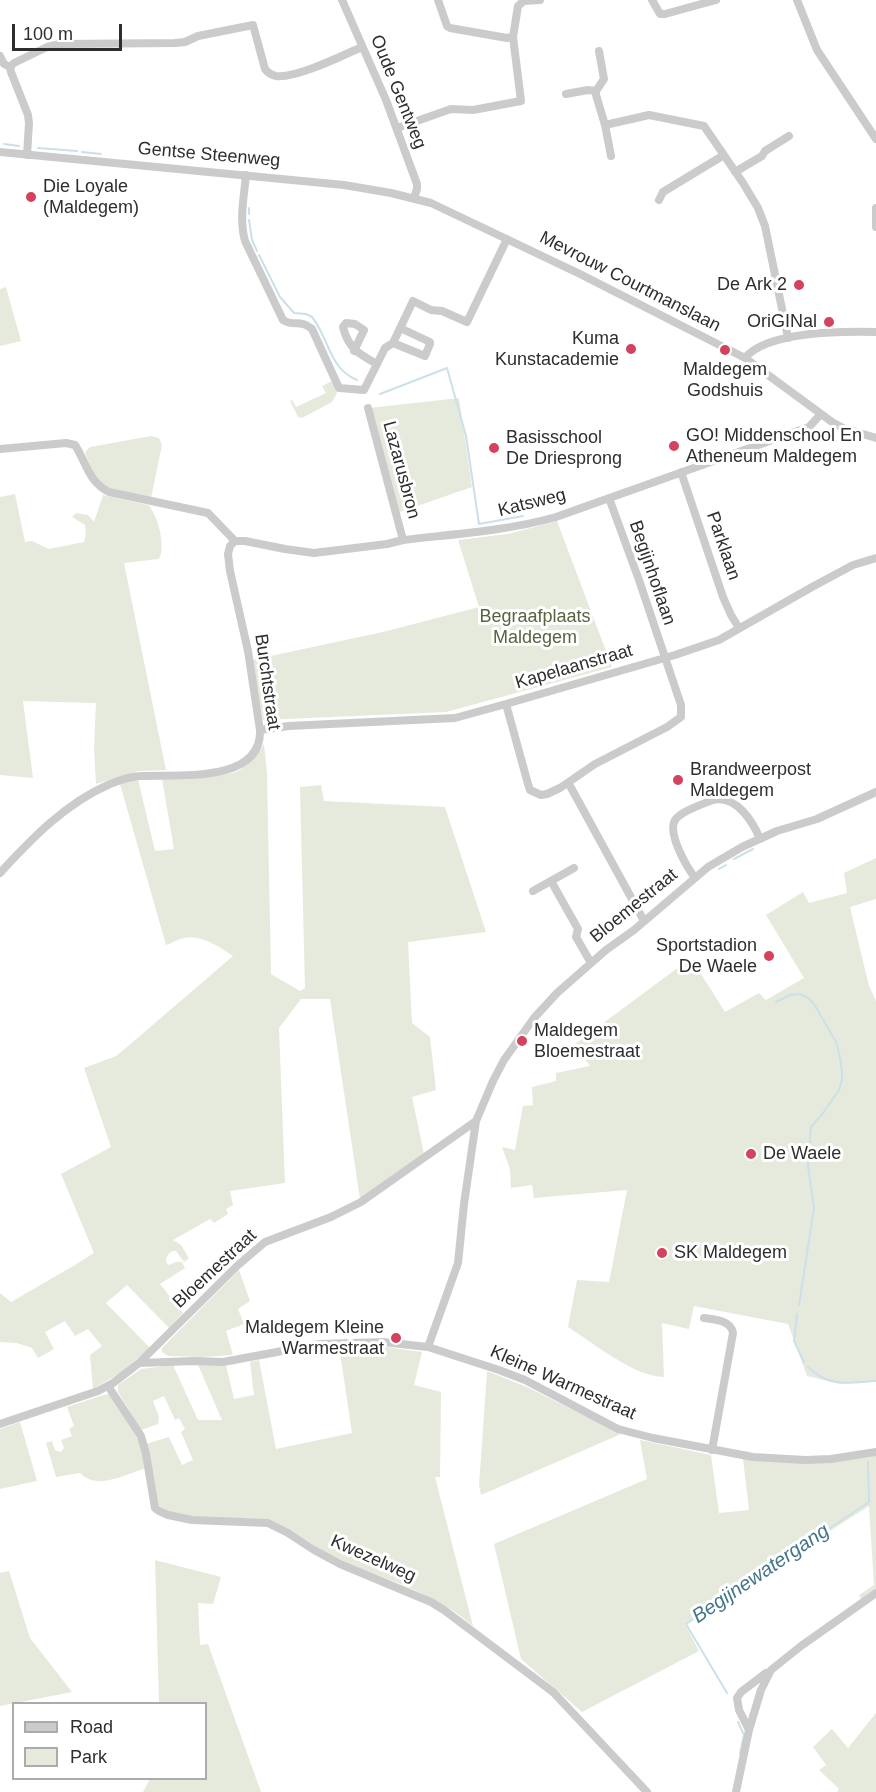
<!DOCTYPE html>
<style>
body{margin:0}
#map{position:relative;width:876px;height:1792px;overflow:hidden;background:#fff;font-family:Arial,sans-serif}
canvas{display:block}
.legend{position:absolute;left:12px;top:1702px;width:195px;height:78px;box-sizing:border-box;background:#fff;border:2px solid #ababab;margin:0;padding:8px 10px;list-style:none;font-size:18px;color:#2e2e2e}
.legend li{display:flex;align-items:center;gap:12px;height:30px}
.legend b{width:30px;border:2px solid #ababab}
.scale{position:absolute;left:12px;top:24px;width:110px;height:27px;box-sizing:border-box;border:3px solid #2e2e2e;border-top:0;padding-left:8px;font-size:18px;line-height:21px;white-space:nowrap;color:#2e2e2e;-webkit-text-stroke:4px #fff;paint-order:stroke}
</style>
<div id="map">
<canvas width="876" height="1792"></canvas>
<ul class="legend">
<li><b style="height:8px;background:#cbcbcb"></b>Road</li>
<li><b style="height:16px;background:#e6eadd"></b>Park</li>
</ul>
<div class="scale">100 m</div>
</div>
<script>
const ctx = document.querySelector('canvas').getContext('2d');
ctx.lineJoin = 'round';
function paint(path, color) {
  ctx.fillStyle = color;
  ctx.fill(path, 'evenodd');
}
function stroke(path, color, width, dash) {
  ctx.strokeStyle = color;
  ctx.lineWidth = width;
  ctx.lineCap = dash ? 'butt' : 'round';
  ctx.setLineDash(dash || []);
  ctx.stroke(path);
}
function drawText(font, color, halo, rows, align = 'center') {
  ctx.font = font + ' Arial,sans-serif';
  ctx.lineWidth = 6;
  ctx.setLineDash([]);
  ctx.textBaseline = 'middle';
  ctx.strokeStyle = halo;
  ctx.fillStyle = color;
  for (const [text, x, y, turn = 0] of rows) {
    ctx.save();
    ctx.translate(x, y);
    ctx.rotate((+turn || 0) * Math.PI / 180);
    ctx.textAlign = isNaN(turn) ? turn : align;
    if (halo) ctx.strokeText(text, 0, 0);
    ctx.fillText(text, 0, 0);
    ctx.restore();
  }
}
paint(new Path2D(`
 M6 287 21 341 0 346V289Z
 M332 381 337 393 332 402 302 418 298 417 290 401 292 400 296 407 326 393 322 386Z
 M459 398 472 487 397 513 369 408Z
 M151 436 159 438 162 445 151 498C139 495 114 493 104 486 93 478 89 464 85 452L90 447Z
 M15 494 25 542 32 541 49 549 84 542 86 534 85 525 72 517 76 513 88 515 94 522 103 495 148 505C158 515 166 547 159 559L124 563 166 770 138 771 96 784 94 749 96 703 23 701 33 778 0 775V497Z
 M557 521 612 667 446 712 263 720 252 660 383 632 479 607 458 540 508 534Z
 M264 744 267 773 271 974 300 991 305 988 300 787 321 785 324 801 445 807 486 932 408 942 412 1023 430 1037 436 1090 412 1097 424 1154 360 1199 330 999H301L279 1028 285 1183 230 1191 233 1205 226 1209 228 1214 214 1223 210 1219 173 1240 181 1245 189 1258 184 1262 176 1251H173C168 1253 166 1257 166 1262L169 1265 176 1262H182L185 1268 160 1284 183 1313 169 1328 127 1285 106 1303 150 1348 120 1373 93 1389 90 1355 102 1346 88 1329 75 1336 65 1321 45 1332 54 1349 38 1358 32 1348 17 1343 0 1342V1293L11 1302 75 1265 94 1253 61 1174 111 1147 84 1068 116 1056 127 1047 233 956C220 947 200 934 184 938 178 939 172 943 166 945L120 784 138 779 155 851 174 849 162 779C181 778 222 778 238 771 249 765 257 753 264 744Z
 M876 858V899L850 907 869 986 876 1001V1381L841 1384 807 1376 788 1324 694 1306 689 1329 662 1323 664 1377C635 1377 593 1343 568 1327L577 1280 609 1282 627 1190 534 1198 532 1185 511 1188 510 1169 502 1147 515 1150 523 1106 533 1105 532 1087 556 1081V1073L590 1066 575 1044 691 958 725 1012 759 993 766 1000 804 978 766 915 803 892 809 903 847 893 844 873Z
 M239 1270 250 1301 238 1309 244 1324 226 1331 233 1355 202 1357 168 1356 162 1352V1348Z
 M339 1346H380L422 1352 414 1385 441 1392 440 1477H435L473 1626C464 1619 456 1612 447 1607 412 1585 368 1574 331 1555 308 1543 288 1524 262 1519 237 1517 175 1522 157 1504L146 1444 169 1437 182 1465 193 1460 181 1432 185 1429 179 1418 175 1420 164 1396 153 1401 159 1417 158 1424 141 1430 118 1392V1385L141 1369 173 1365 198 1420H222L198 1365H226L234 1399 254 1395 250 1362 259 1360 276 1449 352 1433Z
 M487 1371 527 1387 621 1434 481 1495 479 1486Z
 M109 1394 134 1431 140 1444 146 1468C126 1474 97 1491 80 1473L56 1477 46 1443 52 1441 55 1450 61 1452 64 1448 61 1440 72 1436 69 1429 74 1426 67 1407 100 1396Z
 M20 1422 37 1481 0 1489V1429Z
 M640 1440 711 1455 719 1513 749 1510 743 1459 876 1454V1588L861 1599 859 1595 874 1585 869 1506 685 1624 699 1651 582 1712 521 1659 494 1544 647 1479Z
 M155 1560 221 1577 213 1604 198 1603 200 1645 208 1644 261 1792H143L150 1779 206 1778V1704L159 1703Z
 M9 1571 30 1638 72 1692 0 1706V1573Z
 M876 1713V1792H837L839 1789 819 1770 826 1765 813 1747 832 1729 848 1748Z`), '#e6eadd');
stroke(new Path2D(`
 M4 144 19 146
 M38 148 77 151
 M82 152 101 154
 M249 208V214
 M249 220 252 240 257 251
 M259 255 280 297 294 313 306 314 312 317C329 338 329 369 357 380
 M380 394 447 368 466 436 479 524 523 516
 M734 859 753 849
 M719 869 726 865
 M776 1002 790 995 800 994 808 998 814 1004 836 1042 840 1057 842 1072V1080L839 1090 823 1113 811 1127 808 1166 814 1208 799 1305
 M797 1314 794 1341 804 1362
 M808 1367C830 1388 848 1383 876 1381
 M727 1693 686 1624 869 1502 868 1462
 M738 1722 744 1735 740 1754`), '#cbe0e8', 2);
stroke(new Path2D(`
 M342 0 386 100 417 184V189L414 198
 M438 0 447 26 450 28 507 38 513 37
 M652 0 660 14H665L716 0
 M797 0 817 50 876 139
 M599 51 604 79 596 91V95L605 125 649 115 704 126 743 183 758 208 765 226 788 338
 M0 56 4 64 10 67
 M566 94 588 90 596 91
 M605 125 611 156
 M397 128 451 109 473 110 521 101 513 37 518 6 524 1 540 0
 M0 152 344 185 391 193 431 203 580 274 745 358 832 422 843 428 876 438
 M27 155 29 123 28 115 11 72 10 67 14 63 47 47 60 44 175 43 185 42 198 36 253 25 265 69C268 73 271 75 276 76 296 79 343 55 362 47
 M735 172 762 156 765 151 789 136
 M246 175C244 197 239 219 245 241L283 320C293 327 301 319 312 329L339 388 364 390 385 348 393 343 413 301 431 310 442 311 467 322 507 239
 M659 200 663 192 724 155
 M876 208V227
 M393 343 425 356 430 344V342L400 328
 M354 351 364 330 355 324 346 323 343 327C348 348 359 354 377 364
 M745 358C767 331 843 331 876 332
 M368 408 403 540
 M0 449 66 443 75 445C87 464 88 481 109 492L208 513 235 541
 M681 472 723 597 731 615 739 628
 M235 541H245L285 549 314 553 387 544 403 540C454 534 506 531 556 517L809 427 821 414
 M506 704 528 784 530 790 541 795 547 794 560 788 595 764 667 727 681 717V705L639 580 609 498
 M260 730 289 726 455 718 506 704 675 655 719 640 812 587 853 565 876 558
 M569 784 644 921
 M0 873C32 838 66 803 110 784 120 780 131 776 141 776 176 774 262 784 260 730L248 651 230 571 228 554 230 546 235 541
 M695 878C687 867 667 834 675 820 681 811 703 804 713 800 736 794 753 822 760 839
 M551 881 578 929 576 937 591 963
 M533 891 574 868
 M704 1318C715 1320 731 1320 733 1333L712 1450
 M428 1347 458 1263 464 1204 476 1121 493 1081 504 1060 534 1018 557 993 606 950 634 930 708 867 742 847 777 831 817 819 876 792
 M139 1363 237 1266 265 1242 331 1217 361 1202 476 1121
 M108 1386 141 1436 146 1454 155 1508 159 1511 168 1515 192 1520 268 1523 288 1533 314 1550 340 1564 431 1602 444 1610 553 1692 647 1792
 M0 1424 98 1391 113 1383 139 1363 195 1361 223 1362 320 1344 383 1342 428 1347 499 1370 525 1380 618 1429 653 1438 753 1457 805 1460 831 1459 876 1452
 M749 1730 739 1710 737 1698 741 1692 766 1673
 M736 1792 749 1730 761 1690 771 1670 801 1646 876 1593`), '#cbcbcb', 8);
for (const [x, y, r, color] of [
 [31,197,6,"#d4425d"],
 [799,285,6,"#d4425d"],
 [829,322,6,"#d4425d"],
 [631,349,6,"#d4425d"],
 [725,350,6,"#d4425d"],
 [674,446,6,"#d4425d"],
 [494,448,6,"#d4425d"],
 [678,780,6,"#d4425d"],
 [769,956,6,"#d4425d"],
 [522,1041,6,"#d4425d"],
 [751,1154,6,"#d4425d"],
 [662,1253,6,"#d4425d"],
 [396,1338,6,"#d4425d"]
]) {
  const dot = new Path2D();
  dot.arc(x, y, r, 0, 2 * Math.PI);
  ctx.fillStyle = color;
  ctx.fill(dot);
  stroke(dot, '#fff', 2);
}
drawText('18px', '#2e2e2e', '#fff', [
 ["Oude Gentweg",398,92,68],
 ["Gentse Steenweg",209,155,5],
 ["Mevrouw Courtmanslaan",630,282,27],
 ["Lazarusbron",401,470,75],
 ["Katsweg",532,503,-14],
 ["Parklaan",723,546,71],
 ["Begijnhoflaan",652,573,71],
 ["Kapelaanstraat",574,667,-16],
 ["Burchtstraat",267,682,82],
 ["Bloemestraat",634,906,-39],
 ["Bloemestraat",215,1269,-43],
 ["Kleine Warmestraat",563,1383,24],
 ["Kwezelweg",373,1559,24]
]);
drawText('18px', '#2e2e2e', '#fff', [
 ["Die Loyale",43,187],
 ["(Maldegem)",43,208],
 ["De Ark 2",787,285,"right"],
 ["OriGINal",817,322,"right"],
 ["Kuma",619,339,"right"],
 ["Kunstacademie",619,360,"right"],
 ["Maldegem",725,370,"center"],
 ["Godshuis",725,391,"center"],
 ["GO! Middenschool En",686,436],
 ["Atheneum Maldegem",686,457],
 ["Basisschool",506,438],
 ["De Driesprong",506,459],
 ["Brandweerpost",690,770],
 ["Maldegem",690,791],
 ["Sportstadion",757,946,"right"],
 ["De Waele",757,967,"right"],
 ["Maldegem",534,1031],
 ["Bloemestraat",534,1052],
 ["De Waele",763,1154],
 ["SK Maldegem",674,1253],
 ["Maldegem Kleine",384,1328,"right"],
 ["Warmestraat",384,1349,"right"]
], 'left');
drawText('18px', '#566540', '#fff', [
 ["Begraafplaats",535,617],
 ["Maldegem",535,638]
]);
drawText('italic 20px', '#447588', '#fff', [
 ["Begijnewatergang",761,1574,-34]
]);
</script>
